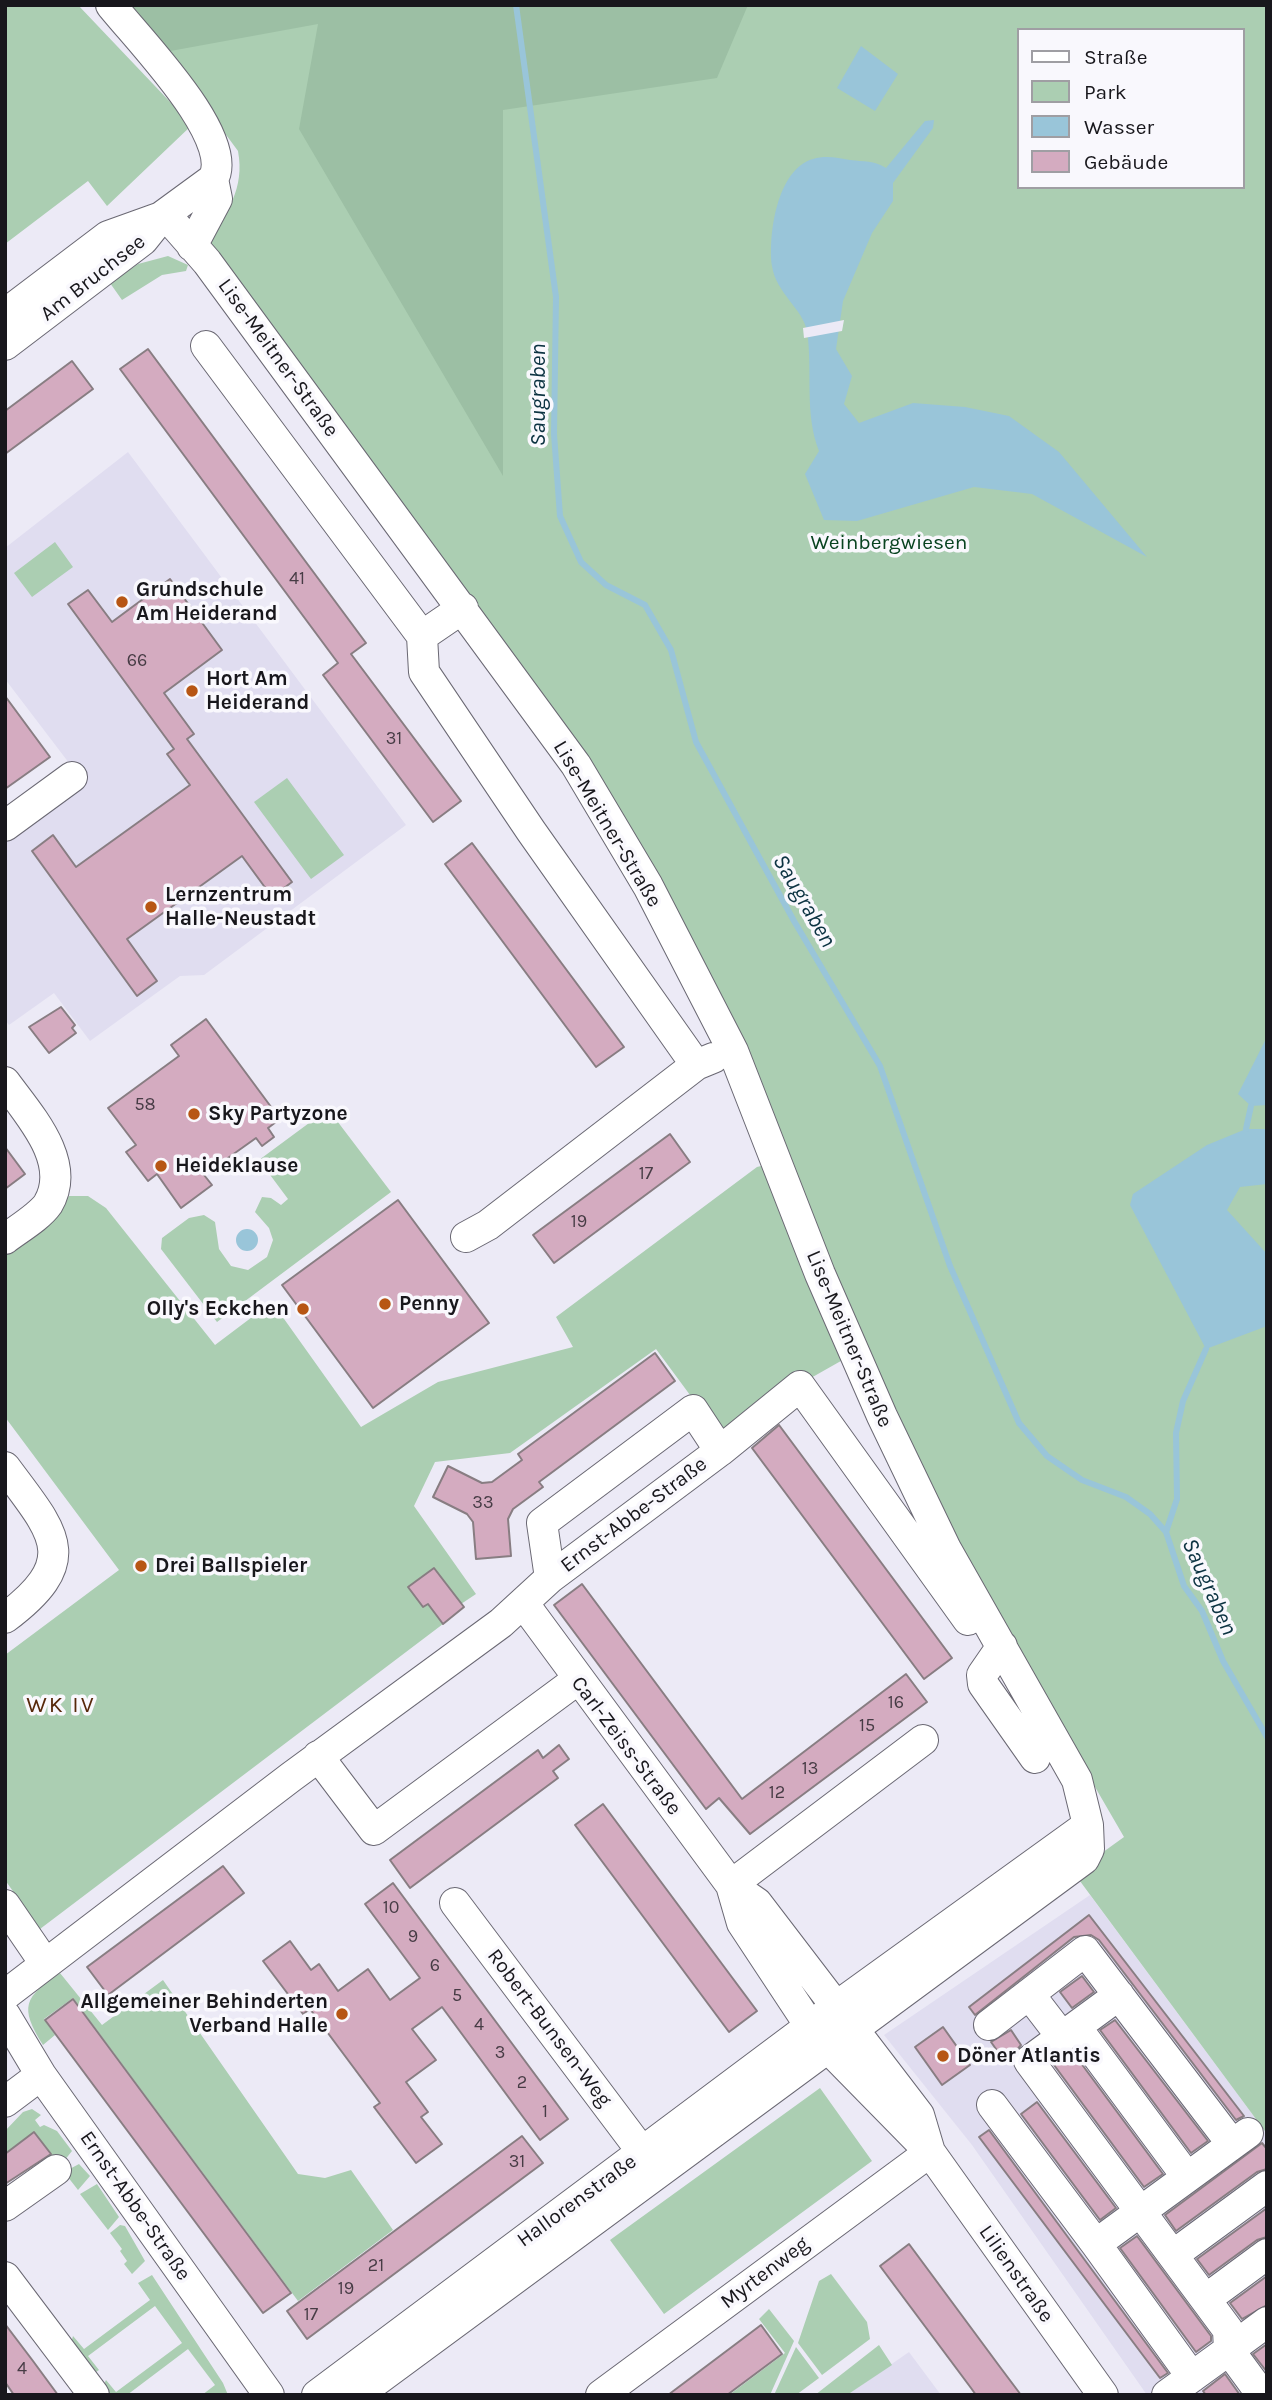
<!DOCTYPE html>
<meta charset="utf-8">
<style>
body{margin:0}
#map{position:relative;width:1272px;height:2400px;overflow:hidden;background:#eceaf6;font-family:Karla,sans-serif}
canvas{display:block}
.frame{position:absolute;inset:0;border:7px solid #18171c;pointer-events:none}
.legend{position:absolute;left:1017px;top:28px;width:228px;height:161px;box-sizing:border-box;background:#f9f8fd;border:2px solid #9f9ea3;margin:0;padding:9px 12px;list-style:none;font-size:21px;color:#18171c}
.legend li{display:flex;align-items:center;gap:14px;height:35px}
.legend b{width:35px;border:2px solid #9f9ea3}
</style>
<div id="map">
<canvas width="1272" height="2400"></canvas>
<div class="frame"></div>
<ul class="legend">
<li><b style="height:9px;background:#fff"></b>Straße</li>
<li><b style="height:19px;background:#abceb2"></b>Park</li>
<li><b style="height:19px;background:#99c5d9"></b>Wasser</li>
<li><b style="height:19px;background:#d4abc0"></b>Gebäude</li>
</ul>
</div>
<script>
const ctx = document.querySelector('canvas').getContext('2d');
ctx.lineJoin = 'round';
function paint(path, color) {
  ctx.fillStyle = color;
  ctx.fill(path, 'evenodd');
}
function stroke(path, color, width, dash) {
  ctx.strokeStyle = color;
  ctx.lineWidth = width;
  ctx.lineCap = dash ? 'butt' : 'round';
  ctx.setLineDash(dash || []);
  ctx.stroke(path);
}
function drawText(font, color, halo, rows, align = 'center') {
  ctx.font = font + ' Karla,sans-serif';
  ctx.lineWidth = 7;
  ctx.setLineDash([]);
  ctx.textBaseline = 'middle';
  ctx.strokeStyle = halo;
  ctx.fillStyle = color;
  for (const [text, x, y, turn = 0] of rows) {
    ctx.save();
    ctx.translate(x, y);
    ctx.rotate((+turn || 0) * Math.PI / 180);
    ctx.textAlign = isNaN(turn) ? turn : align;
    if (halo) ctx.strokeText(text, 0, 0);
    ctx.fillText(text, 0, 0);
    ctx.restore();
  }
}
paint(new Path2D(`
 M128 452 406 825 204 975 180 976 90 1041 54 993 9 1025 5 1020V838L82 780 5 679V548Z
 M1090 1895 1267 2134V2395H1147L972 2145 884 2035Z
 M909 2352 941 2395H847Z`), '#e0ddf0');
paint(new Path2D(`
 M5 5H78L192 125 107 206 88 181 5 244Z
 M259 5H1267V2134L1074 1873 1124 1837 967 1566 906 1448 700 957 208 243C227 212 245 189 238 151L165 52ZM1018 30H1242V187H1018Z
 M168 256 188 265 186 271 162 275 122 300 110 283 138 264Z
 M55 542 73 567 32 597 14 573Z
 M287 778 344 855 311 879 254 802Z
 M328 1109 391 1192 217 1322 161 1249 162 1238 189 1218 204 1215 215 1222 219 1249 231 1266 248 1270 267 1257 273 1240 269 1228 255 1212 262 1197 271 1198 281 1205 288 1199 259 1160Z
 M773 1163 855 1353 802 1383 724 1441 656 1349 510 1453 435 1462 414 1506 476 1594 461 1604 434 1568 408 1587 423 1606 428 1604 443 1624 40 1929 5 1880V1655L119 1570 5 1417V1246L69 1196H88L106 1208 215 1345 272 1302 361 1427 438 1382 573 1347 556 1317 757 1167Z
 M60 1973 102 2025 163 1980 298 2174 325 2178 351 2170 393 2230 298 2301 73 1998 44 2019 55 2035 43 2045C19 2007 24 1997 60 1973Z
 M820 2088 872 2161 664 2314 610 2240Z
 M32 2109 41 2115 35 2120 40 2127 44 2125 57 2131 72 2151 60 2166 34 2132 5 2154V2131L23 2112Z
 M79 2164 90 2176 78 2190 64 2172Z
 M97 2184 119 2217 108 2230 80 2194Z
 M120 2225 125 2226 145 2261 132 2274 124 2264 127 2261 120 2251 122 2249 110 2233Z
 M831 2274 867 2322 870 2339 822 2375 798 2343 819 2281Z
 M152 2275 223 2383 228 2395H202L215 2385 188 2349 127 2395H107L104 2384 106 2380 116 2392 182 2343 155 2306 88 2356 99 2370 96 2372 71 2343 73 2336 84 2349 150 2300 138 2283Z
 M769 2309 794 2341 770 2395H729L785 2353 759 2319Z
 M879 2345 892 2365 847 2395H815Z
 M796 2347 819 2378 796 2395H774Z`), '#abceb2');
paint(new Path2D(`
 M121 5H748L717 78 503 110V476L299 129 318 24 165 52Z`), '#9cbfa4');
paint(new Path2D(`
 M861 46 898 74 875 111 837 88Z
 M934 120 933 128 893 183V201L872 233 843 301 836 349 852 376 844 404 859 423 913 403 965 407 1009 416 1059 452 1147 557 1032 494 974 487 857 521 824 520 805 474 819 451C804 413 813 371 807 331 803 309 776 293 772 266 768 235 777 169 813 159 826 155 838 158 850 160 864 162 874 160 886 168L925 121Z
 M1267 1037V1105L1251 1106 1238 1094Z
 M1246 1129H1267V1184L1240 1187 1227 1210 1267 1254V1326L1206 1349 1130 1205 1133 1194 1207 1145Z
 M236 1240a11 11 0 1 1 22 0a11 11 0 1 1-22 0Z`), '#99c5d9');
paint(new Path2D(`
 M844 320 842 331 804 338 803 328Z`), '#eceaf6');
stroke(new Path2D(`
 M516 5 556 297 554 434 560 516 581 562 606 585 645 605 671 650 696 742 794 921 880 1066 950 1266 1019 1423 1047 1456 1082 1480 1126 1497 1150 1514 1166 1532 1184 1586 1202 1611 1223 1661 1267 1737
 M1246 1129 1251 1106
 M1166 1532 1177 1499 1176 1433 1183 1401 1206 1349`), '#99c5d9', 6);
const building = new Path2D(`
 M148 349 366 643 351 654 461 801 433 822 323 675 338 663 120 369Z
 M72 361 93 389 5 454V411Z
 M170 579 222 650 164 693 194 734 187 739 292 882 272 897 242 856 127 939 157 981 137 996 32 851 53 835 76 867 190 785 167 754 174 749 68 604 88 590 112 622Z
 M5 696 50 757 5 789Z
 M472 843 624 1047 596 1067 445 864Z
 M61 1007 75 1025 72 1028 76 1033 49 1053 29 1027Z
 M206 1019 280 1119 268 1128 274 1137 262 1146 256 1138 204 1175 212 1185 181 1208 157 1174 148 1181 126 1152 136 1145 108 1108 179 1056 171 1045Z
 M670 1134 690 1162 554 1263 533 1235Z
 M5 1147 25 1174 5 1189Z
 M398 1200 489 1323 373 1408 282 1285Z
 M655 1353 675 1381 539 1482 543 1487 513 1509 508 1519 511 1556 476 1559 473 1522 467 1514 433 1497 448 1466 482 1483 492 1482 522 1460 518 1454Z
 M779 1425 952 1658 924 1679 752 1448Z
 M434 1568 464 1607 443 1624 428 1604 423 1607 408 1587Z
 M582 1584 742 1799 906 1674 927 1702 750 1834 719 1798 706 1809 554 1605Z
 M559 1745 569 1759 553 1771 558 1778 410 1888 390 1860 538 1750 543 1758Z
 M603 1804 757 2011 729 2032 575 1825Z
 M223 1866 244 1893 108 1995 87 1967Z
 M393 1883 568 2119 540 2140 442 2007 412 2029 436 2060 406 2082 428 2112 421 2117 442 2144 416 2163 374 2107 380 2103 310 2009 303 2014 263 1961 290 1941 311 1970 319 1964 338 1991 368 1969 390 2000 420 1978 365 1904Z
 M1089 1915 1244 2116 1236 2120 1099 1940 1091 1935 1074 1937 975 2015 969 2007Z
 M1082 1976 1094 1992 1072 2008 1060 1992Z
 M73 1999 291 2293 263 2313 45 2020Z
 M1115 2020 1208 2141 1191 2153 1100 2030Z
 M943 2027 970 2065 942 2085 915 2047Z
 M1011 2030 1021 2045 1006 2063 991 2042Z
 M1072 2051 1163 2174 1144 2187 1054 2065Z
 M1037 2102 1116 2208 1100 2220 1021 2114Z
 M989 2130 1168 2373 1160 2378 979 2137Z
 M34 2132 51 2154 5 2184V2154Z
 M522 2136 543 2163 307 2339 287 2311Z
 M1262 2143 1267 2149V2169L1257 2172 1176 2231 1165 2215Z
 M1267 2208V2237L1257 2240 1209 2275 1197 2259Z
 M1137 2236 1211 2336V2341L1196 2352 1120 2248Z
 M909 2244 1000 2367 1021 2395H976L971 2388 880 2266Z
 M1267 2276V2305L1242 2319 1230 2303Z
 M5 2324 33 2361 58 2395H14L5 2382Z
 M761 2325 782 2354 727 2395H668Z
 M1267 2344V2372L1253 2354Z
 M1225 2374 1240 2395H1206L1203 2391Z`);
paint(building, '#d4abc0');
stroke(building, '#887d82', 2);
const minor = new Path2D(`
 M161 217 172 222 207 262 576 765 648 886 733 1051 820 1274 882 1416 946 1549 1077 1780 1088 1825 1089 1849 1084 1859 357 2395
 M192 246 217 199 213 179
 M5 314 108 236 161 217 213 179C237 139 137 38 111 5
 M5 345 143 240 159 220
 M206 346 422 636 424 672 531 831 696 1065
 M422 636 463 608
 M5 826 72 777
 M5 1082C29 1115 73 1162 48 1204 39 1217 18 1229 5 1239
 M466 1237 488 1225 696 1065 713 1058
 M720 1451 800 1386 968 1620
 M5 1467C53 1532 84 1559 5 1618
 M524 1604 731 1885 757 1903 919 2115 930 2152
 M1002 1646 982 1675 983 1684 1035 1758
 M318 1756 374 1830 577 1680
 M731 1885 742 1923 810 2026 827 2047 930 2152 1103 2395
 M731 1885 923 1740
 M455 1903 643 2153
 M5 1905 44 1962
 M1029 1994 1062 2037
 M5 1995 291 1777 501 1623 550 1578 720 1451 693 1410 542 1523 550 1578
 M1119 1995 1029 2061 1228 2330 1229 2350
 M5 2015 41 2075 269 2395
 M989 2025 1085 1951 1232 2144
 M1076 2027 1187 2177
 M5 2102 41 2075
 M992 2105 1096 2244
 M5 2206 56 2170
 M1173 2255 1267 2186
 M5 2277 94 2395
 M1206 2299 1267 2254
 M1229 2350 1267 2322
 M1192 2377 1096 2244 1248 2133
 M317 2395 837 2006 1088 1825
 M601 2395 930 2152
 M1167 2395 1229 2350 1262 2395`);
stroke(minor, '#6a6873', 32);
stroke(minor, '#fff', 30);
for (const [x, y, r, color] of [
 [122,602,7,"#b75614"],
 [192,691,7,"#b75614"],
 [151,907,7,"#b75614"],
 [194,1114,7,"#b75614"],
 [161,1166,7,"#b75614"],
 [385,1304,7,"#b75614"],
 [303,1309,7,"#b75614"],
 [141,1566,7,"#b75614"],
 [342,2014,7,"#b75614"],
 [943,2056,7,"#b75614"]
]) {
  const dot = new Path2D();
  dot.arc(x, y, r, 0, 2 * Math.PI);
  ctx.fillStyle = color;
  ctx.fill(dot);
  stroke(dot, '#f9f8fd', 2.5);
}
drawText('18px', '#473c45', null, [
 ["41",297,579],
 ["66",137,661],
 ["31",394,739],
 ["58",145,1105],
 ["17",646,1174],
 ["19",579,1222],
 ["33",483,1503],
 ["16",896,1703],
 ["15",867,1726],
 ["13",810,1769],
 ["12",777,1793],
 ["10",391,1908],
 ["9",413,1937],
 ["6",435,1966],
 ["5",457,1996],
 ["4",479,2025],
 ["3",500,2053],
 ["2",522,2083],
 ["1",545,2112],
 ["31",517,2162],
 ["21",376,2266],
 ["19",346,2289],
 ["17",311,2315],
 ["4",22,2369]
]);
drawText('21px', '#18171c', '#f9f8fd', [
 ["Am Bruchsee",93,278,-38],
 ["Lise-Meitner-Straße",278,358,54],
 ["Lise-Meitner-Straße",607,824,59],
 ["Lise-Meitner-Straße",849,1339,67],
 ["Ernst-Abbe-Straße",634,1515,-37],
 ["Carl-Zeiss-Straße",626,1746,53],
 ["Robert-Bunsen-Weg",549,2028,53],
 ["Hallorenstraße",577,2201,-36],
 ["Ernst-Abbe-Straße",135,2206,55],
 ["Myrtenweg",765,2273,-37],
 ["Lilienstraße",1016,2274,55]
]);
drawText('21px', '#084320', '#f9f8fd', [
 ["Weinbergwiesen",889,543]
]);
drawText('bold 21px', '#18171c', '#f9f8fd', [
 ["Grundschule",136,590],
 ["Am Heiderand",136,614],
 ["Hort Am",206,679],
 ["Heiderand",206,703],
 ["Lernzentrum",165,895],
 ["Halle-Neustadt",165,919],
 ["Sky Partyzone",208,1114],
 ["Heideklause",175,1166],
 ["Penny",399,1304],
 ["Olly's Eckchen",289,1309,"right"],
 ["Drei Ballspieler",155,1566],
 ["Allgemeiner Behinderten",328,2002,"right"],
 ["Verband Halle",328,2026,"right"],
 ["Döner Atlantis",957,2056]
], 'left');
drawText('italic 23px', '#0c3342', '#f9f8fd', [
 ["Saugraben",538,395,-90],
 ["Saugraben",804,901,60],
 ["Saugraben",1209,1587,66]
]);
ctx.letterSpacing = '2px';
drawText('23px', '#57280a', '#f9f8fd', [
 ["WK IV",61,1705]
]);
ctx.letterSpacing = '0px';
</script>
